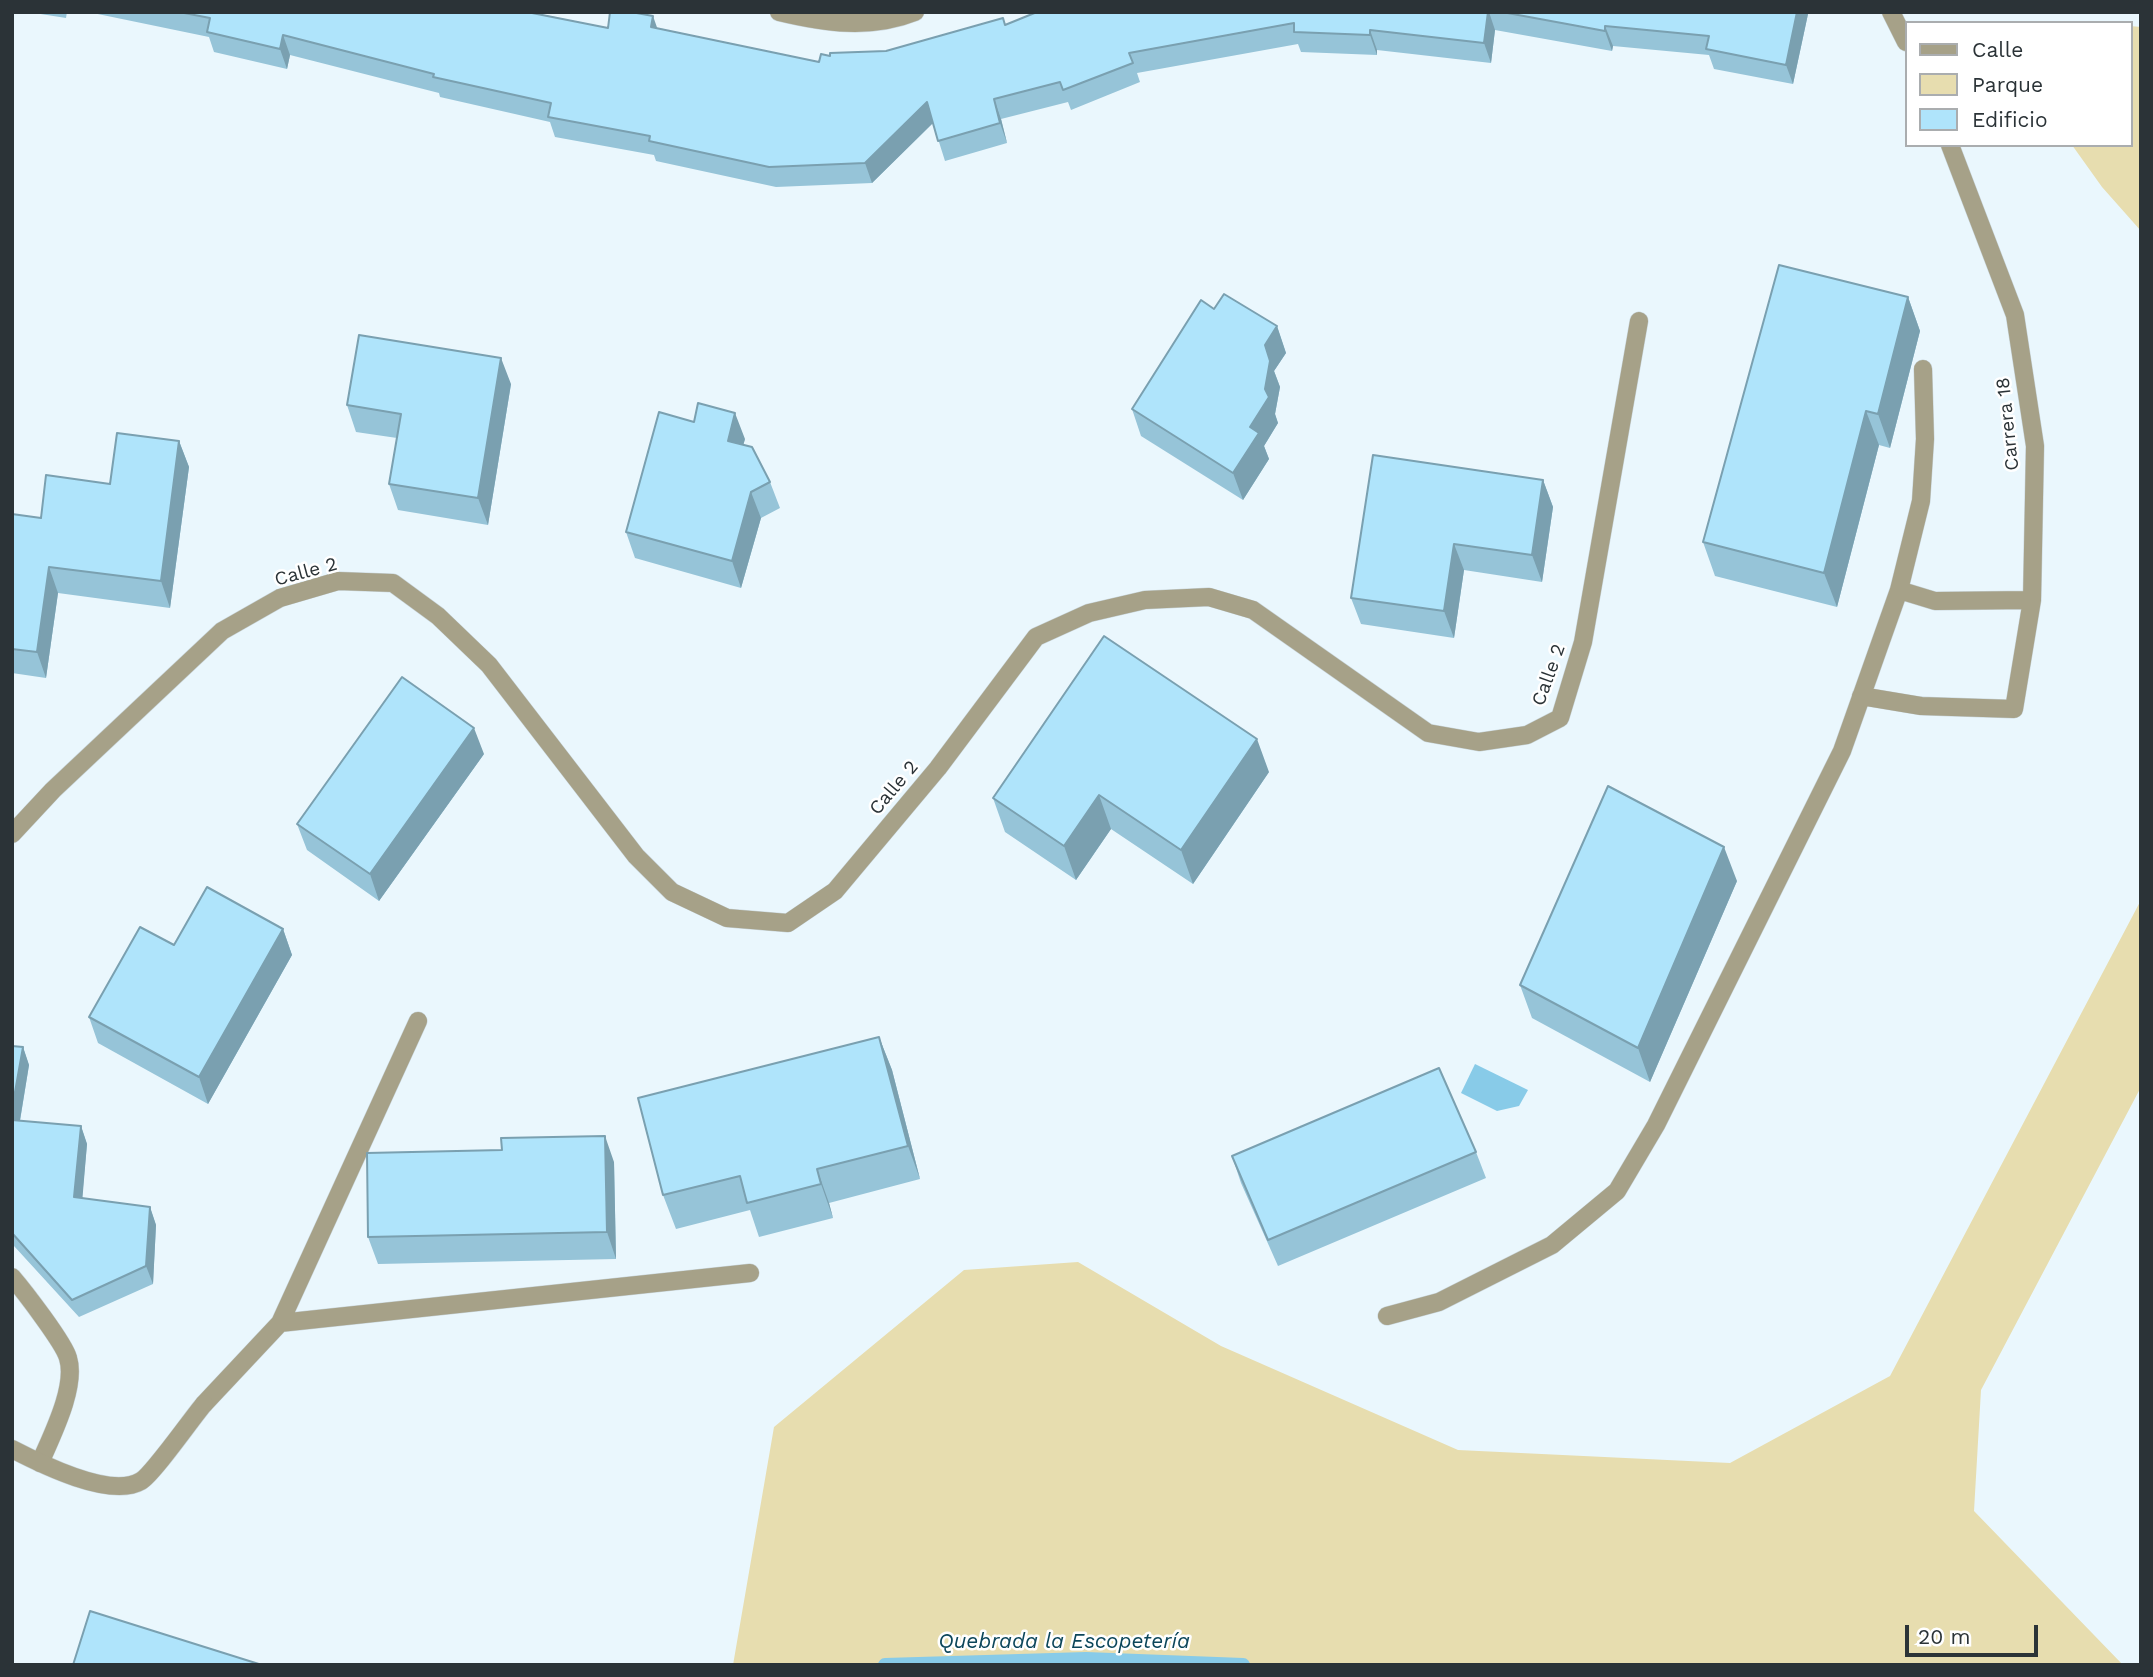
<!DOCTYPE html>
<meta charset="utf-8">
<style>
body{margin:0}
#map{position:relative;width:2153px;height:1677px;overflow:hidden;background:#eaf7fd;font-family:"Work Sans",sans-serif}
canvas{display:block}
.frame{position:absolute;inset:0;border:14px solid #2b3337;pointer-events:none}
.legend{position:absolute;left:1905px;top:21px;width:228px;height:126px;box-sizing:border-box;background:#fff;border:2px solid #aaadaf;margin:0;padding:9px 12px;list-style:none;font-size:21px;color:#2b3337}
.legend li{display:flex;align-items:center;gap:14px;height:35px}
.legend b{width:35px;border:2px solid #aaadaf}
.scale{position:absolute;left:1905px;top:1625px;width:133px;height:32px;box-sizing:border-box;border:4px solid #2b3337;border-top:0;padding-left:9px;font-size:21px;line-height:24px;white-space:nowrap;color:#2b3337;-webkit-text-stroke:5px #fff;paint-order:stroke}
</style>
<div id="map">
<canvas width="2153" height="1677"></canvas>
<div class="frame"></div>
<ul class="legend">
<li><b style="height:9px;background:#a6a188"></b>Calle</li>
<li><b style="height:19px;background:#e7ddaf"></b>Parque</li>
<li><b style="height:19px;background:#afe4fb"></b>Edificio</li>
</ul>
<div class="scale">20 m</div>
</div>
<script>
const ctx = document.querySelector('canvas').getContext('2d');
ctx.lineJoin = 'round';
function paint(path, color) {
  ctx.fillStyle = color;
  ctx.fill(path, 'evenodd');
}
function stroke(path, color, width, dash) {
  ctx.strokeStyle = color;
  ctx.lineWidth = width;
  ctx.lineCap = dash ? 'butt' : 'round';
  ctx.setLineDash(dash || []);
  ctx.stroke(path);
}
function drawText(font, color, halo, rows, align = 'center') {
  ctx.font = font + ' "Work Sans",sans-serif';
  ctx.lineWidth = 5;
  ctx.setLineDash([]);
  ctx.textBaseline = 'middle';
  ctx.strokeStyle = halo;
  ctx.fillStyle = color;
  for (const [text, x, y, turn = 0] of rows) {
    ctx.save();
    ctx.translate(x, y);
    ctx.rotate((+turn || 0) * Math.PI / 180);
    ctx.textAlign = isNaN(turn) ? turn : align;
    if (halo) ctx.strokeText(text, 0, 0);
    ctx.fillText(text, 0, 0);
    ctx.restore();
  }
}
paint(new Path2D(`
 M2130 26 2141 27V231L2102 187 2072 145H2130Z
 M2141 900V1087L1981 1390 1974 1511 2123 1665H733L774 1427 964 1270 1078 1262 1221 1346 1458 1450 1730 1463 1890 1376Z`), '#e7ddaf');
paint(new Path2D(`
 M1475 1064 1528 1090 1519 1106 1497 1111 1461 1093Z`), '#88cbe8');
stroke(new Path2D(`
 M885 1665 1086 1659 1243 1665`), '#88cbe8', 14);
const service = new Path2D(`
 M779 12C825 23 870 30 915 12
 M12 1277C24 1291 64 1343 68 1358 77 1387 51 1437 40 1463
 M280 1323 418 1021
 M204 1404 280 1323 750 1273`);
const minor = new Path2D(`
 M1891 12 1906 42
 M1899 590 1935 601 2032 600
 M1861 696 1921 706 2014 709 2032 600 2035 446 2015 315 1950 145
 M12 834 53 790 222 631 280 598 338 581 393 583 438 616 489 665 636 856 672 892 727 918 788 923 835 891 938 768 1036 637 1089 613 1145 600 1209 597 1253 610 1428 733 1479 742 1527 735 1560 718 1583 642 1639 321
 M1387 1316 1439 1302 1552 1245 1617 1191 1656 1125 1842 751 1899 590 1921 501 1925 439 1923 369
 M12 1449C41 1464 111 1499 141 1481 153 1474 192 1418 204 1404`);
stroke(service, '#c8d4d9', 19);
stroke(minor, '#c8d4d9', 19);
stroke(service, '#a6a188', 18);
stroke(minor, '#a6a188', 18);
paint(new Path2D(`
 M28 12H67L66 18Z
 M88 12H531L608 28H657L819 62 830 56 886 51 1006 25 1037 12H1807L1808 14 1793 84 1714 69 1709 55 1613 46 1612 51 1495 30 1491 63 1377 50V55L1301 52 1298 44 1137 73 1140 82 1071 110 1068 102 1001 119 1007 143 945 161 933 123 872 183 776 187 656 161 654 155 555 137 550 122 440 97 439 93 290 55 287 69 214 52 209 37Z
 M1908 297 1920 331 1890 448 1879 445 1837 607 1715 576 1703 542Z
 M1214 309 1277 326 1286 353 1274 371 1280 387 1275 414 1278 423 1264 446 1269 459 1243 500 1141 436 1132 409Z
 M511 384 488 525 398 510 389 484 397 438 356 432 347 405Z
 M745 439 743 445 770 482 780 508 761 518 741 588 635 558 626 532Z
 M179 441 189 467 170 608 58 593 46 678 12 673V514L41 518 110 484Z
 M1543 480 1553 507 1542 582 1464 570 1454 638 1361 624 1351 598Z
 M484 754 379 901 307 850 297 824Z
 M1269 772 1193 884 1111 829 1076 880 1005 832 993 798Z
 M1737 881 1650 1082 1532 1018 1520 985Z
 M283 929 292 955 208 1104 98 1043 89 1017Z
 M879 1037 892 1070 920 1179 829 1203 833 1218 759 1237 750 1210 676 1229 663 1195Z
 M12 1046 23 1047 29 1065 20 1121 81 1126 87 1144 82 1198 150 1207 156 1225 153 1284 79 1317 14 1246 12 1247Z
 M1476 1152 1486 1178 1278 1266 1241 1183 1232 1156Z
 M614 1162 616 1259 378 1264 368 1237Z`), '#96c4d8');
paint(new Path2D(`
 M1488 12H1489L1495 30 1491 63 1484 43Z
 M1797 12H1807L1808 14 1793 84 1786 65Z
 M653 16 660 36 651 27Z
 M1605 26 1613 46 1612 51 1605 31Z
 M1370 30 1377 50V55L1370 35Z
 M283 35 290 55 287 69 280 49Z
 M994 99 1001 119 1007 143 1000 123Z
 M927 102 934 122 872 183 865 163Z
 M1908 297 1920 331 1890 448 1878 414Z
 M1277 326 1286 353 1274 371 1280 387 1275 414 1278 423 1264 446 1269 459 1243 500 1233 473 1250 427 1265 345Z
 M501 358 511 384 488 525 478 498Z
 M1866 411 1879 445 1837 607 1824 573Z
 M735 413 745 439 737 467 728 441Z
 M179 441 189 467 170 608 161 581Z
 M1543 480 1553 507 1542 582 1532 555Z
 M751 492 761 518 741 588 732 561Z
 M1454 544 1464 570 1454 638 1444 611Z
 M49 567 58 593 46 678 37 652Z
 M474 728 484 754 379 901 370 874Z
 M1257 739 1269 772 1193 884 1181 850Z
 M1099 795 1111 829 1076 880 1064 846Z
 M1724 847 1737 881 1650 1082 1638 1048Z
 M283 929 292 955 208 1104 199 1077Z
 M879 1037 892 1070 920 1179 908 1146Z
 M23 1047 29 1065 17 1138 12 1125V1109Z
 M81 1126 87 1144 81 1215 74 1197Z
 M605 1136 614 1162 616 1259 607 1232Z
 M817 1169 829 1203 833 1218 821 1184Z
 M150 1207 156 1225 153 1284 146 1266Z`), '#7aa0b0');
const building = new Path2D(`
 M179 12H527L608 28 610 12H631L653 16 651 27 819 62 821 54 830 56V53L886 51 1003 18 1005 25 1037 12H1488L1484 43 1370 30V35L1294 32V23L1129 53 1133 63 1063 90 1060 82 994 99 1000 123 938 141 927 102 865 163 769 167 649 141 650 136 548 117 551 103 433 77 434 74 283 35 280 49 207 32 210 18Z
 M1502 12H1797L1786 65 1706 49 1709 36 1605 26V31Z
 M1779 265 1908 297 1878 414 1866 411 1824 573 1703 542Z
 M1224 294 1277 326 1265 345 1270 361 1265 389 1269 397 1250 427 1259 433 1233 473 1132 409 1201 300 1214 309Z
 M359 335 501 358 478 498 389 484 401 414 347 405Z
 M698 403 735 413 728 441 752 447 770 482 751 492 732 561 626 532 659 412 694 422Z
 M117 433 179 441 161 581 49 567 37 652 12 649V514L41 518 46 475 110 484Z
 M1373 455 1543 480 1532 555 1454 544 1444 611 1351 598Z
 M1104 636 1257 739 1181 850 1099 795 1064 846 993 798Z
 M402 677 474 728 370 874 297 824Z
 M1608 786 1724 847 1638 1048 1520 985Z
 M207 887 283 929 199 1077 89 1017 140 927 174 945Z
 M879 1037 908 1146 817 1169 821 1184 747 1203 740 1176 663 1195 638 1098Z
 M12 1046 23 1047 12 1109Z
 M1439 1068 1476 1152 1268 1240 1232 1156Z
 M12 1120 81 1126 74 1197 150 1207 146 1266 72 1300 12 1233Z
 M605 1136 607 1232 368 1237 367 1153 502 1150 501 1138Z
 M90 1611 262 1665H73Z`);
paint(building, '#afe4fb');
stroke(building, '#7aa0b0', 2);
drawText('19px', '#2b3337', '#fff', [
 ["Carrera 18",2008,424,-96],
 ["Calle 2",306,572,-15],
 ["Calle 2",1549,675,-70],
 ["Calle 2",894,788,-50]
]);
drawText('italic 21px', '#0c465a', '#fff', [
 ["Quebrada la Escopetería",1064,1642]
]);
</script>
